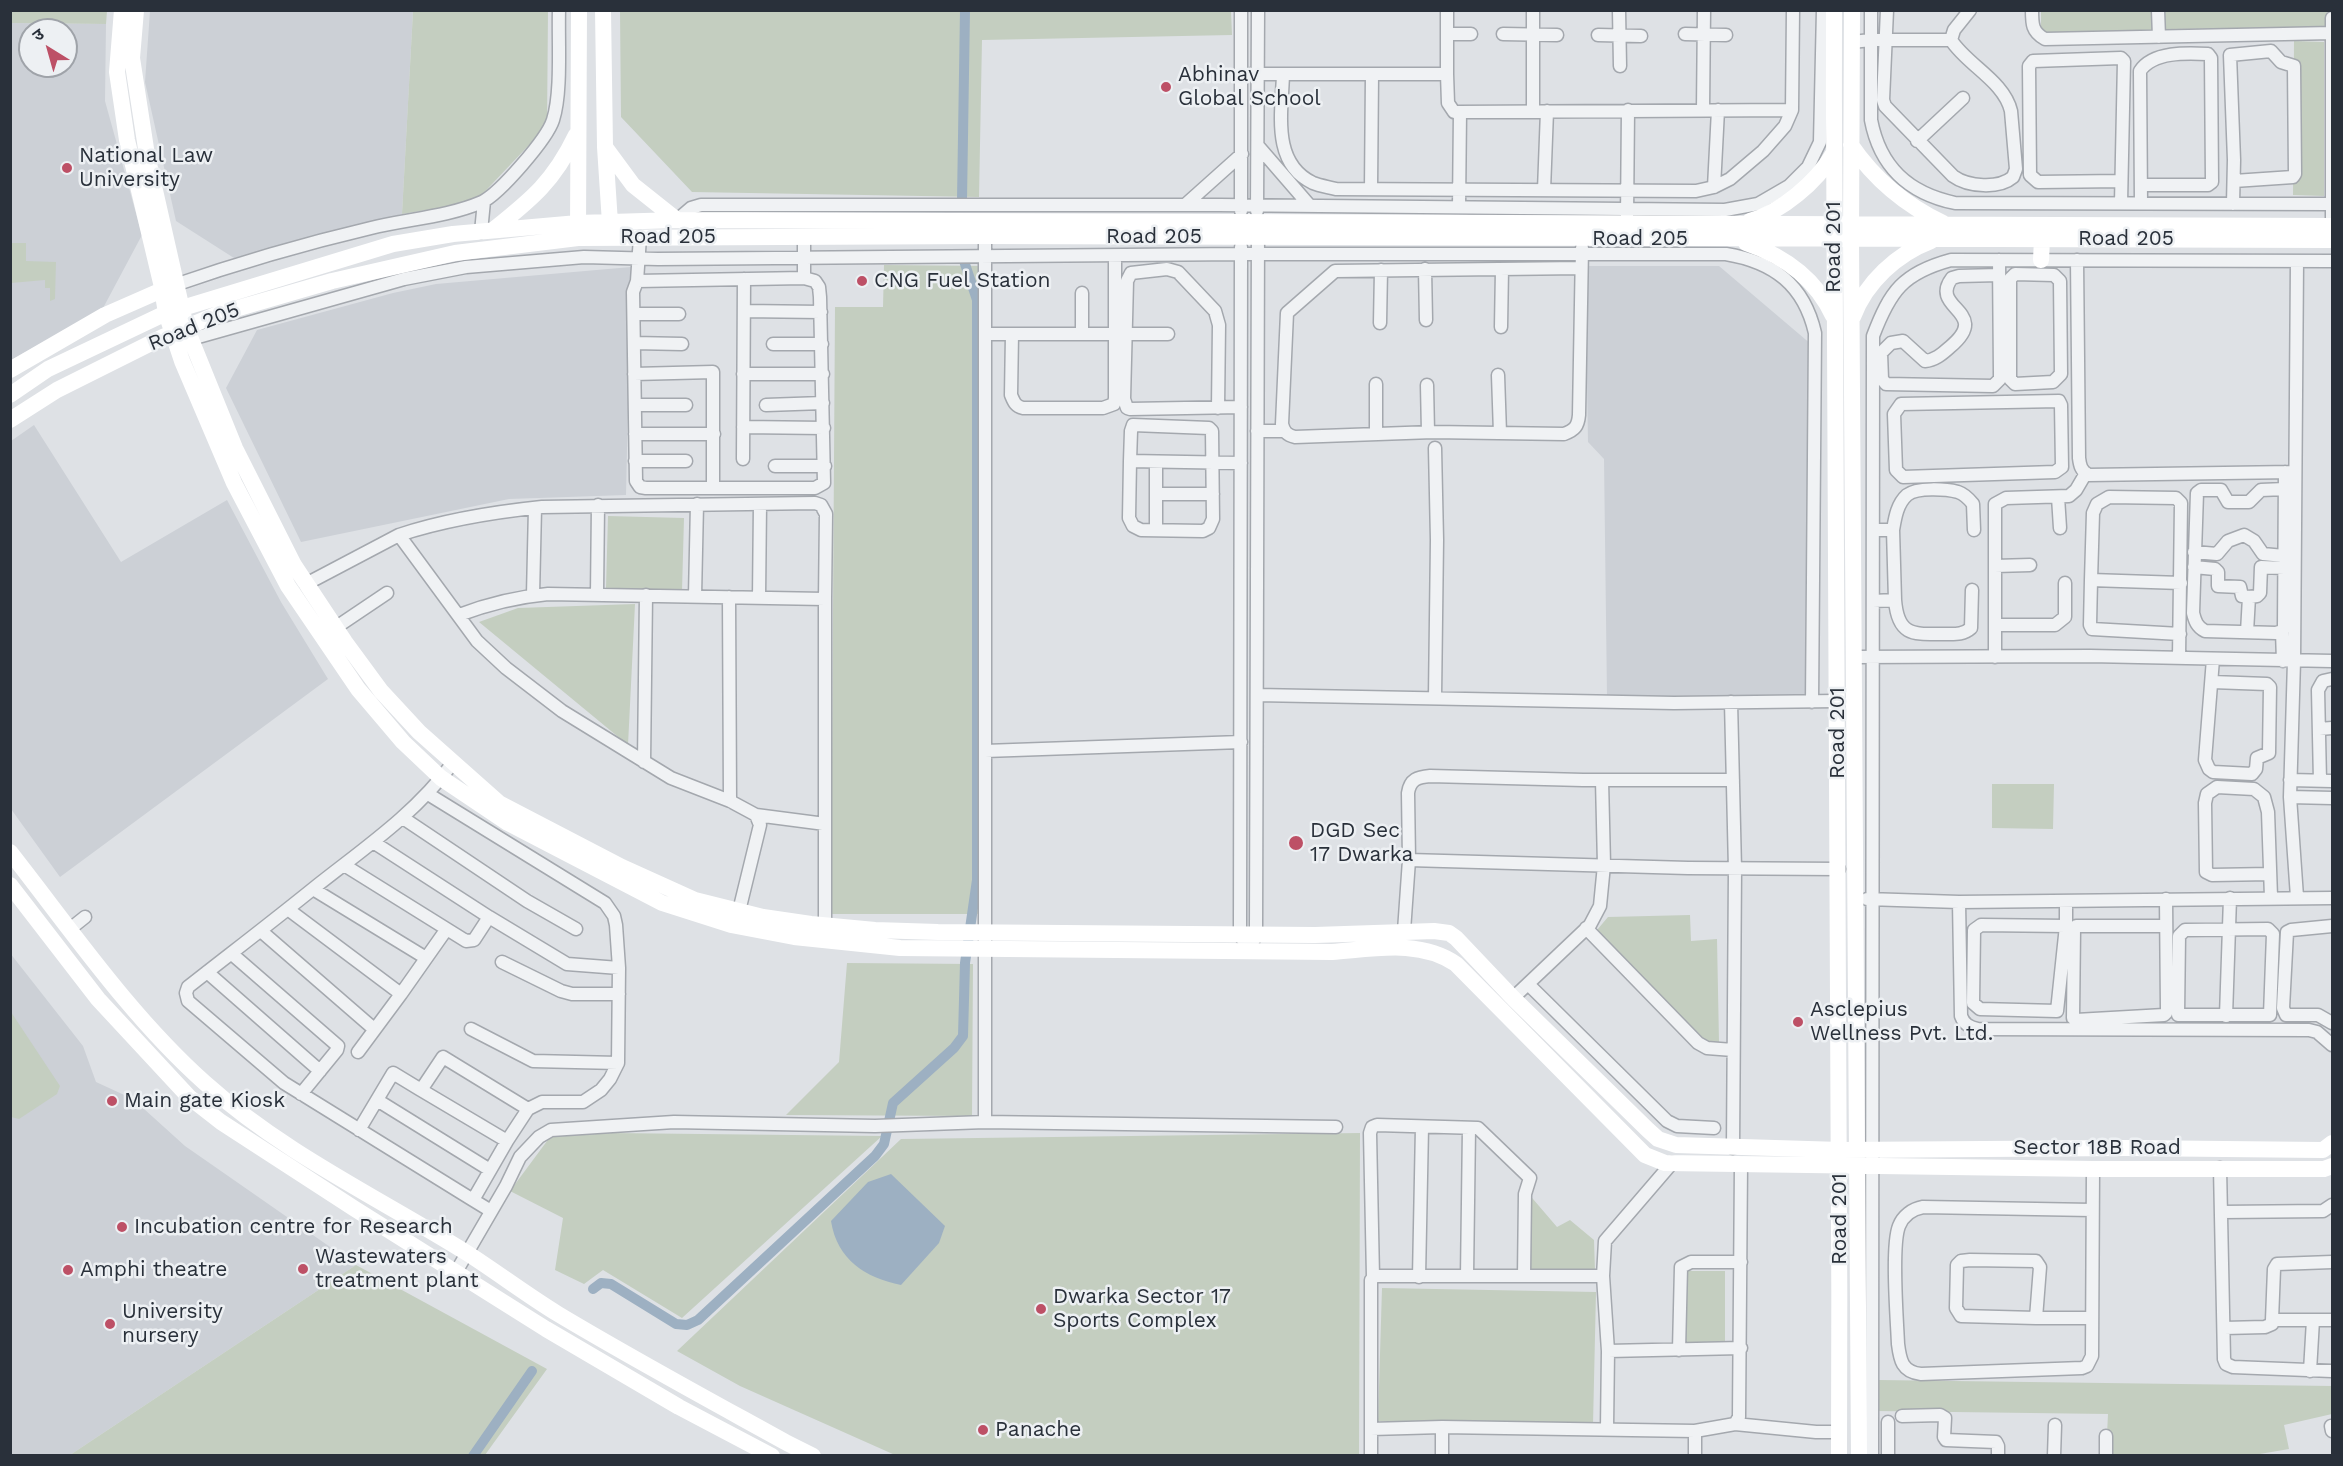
<!DOCTYPE html>
<meta charset="utf-8">
<style>
body{margin:0}
#map{position:relative;width:2343px;height:1466px;overflow:hidden;background:#dee1e5;font-family:"Work Sans","Noto Sans Devanagari",sans-serif}
canvas{display:block}
.frame{position:absolute;inset:0;border:12px solid #29303a;pointer-events:none}
.north{position:absolute;left:18px;top:18px;width:60px;height:60px;box-sizing:border-box;background:#edf0f3;border:2px solid #9fa3a9;border-radius:50%;rotate:323deg;font-size:16px;font-weight:700;line-height:24px;text-align:center;color:#29303a}
.north::after{content:'';display:block;margin:auto;width:21px;height:27px;background:#bd5066;clip-path:polygon(50% 0,100% 100%,50% 72%,0 100%)}
</style>
<div id="map">
<canvas width="2343" height="1466"></canvas>
<div class="frame"></div>
<div class="north">उ</div>
</div>
<script>
const ctx = document.querySelector('canvas').getContext('2d');
ctx.lineJoin = 'round';
function paint(path, color) {
  ctx.fillStyle = color;
  ctx.fill(path, 'evenodd');
}
function stroke(path, color, width, dash) {
  ctx.strokeStyle = color;
  ctx.lineWidth = width;
  ctx.lineCap = dash ? 'butt' : 'round';
  ctx.setLineDash(dash || []);
  ctx.stroke(path);
}
function drawText(font, color, halo, rows, align = 'center') {
  ctx.font = font + ' "Work Sans",sans-serif';
  ctx.lineWidth = 5;
  ctx.setLineDash([]);
  ctx.textBaseline = 'middle';
  ctx.strokeStyle = halo;
  ctx.fillStyle = color;
  for (const [text, x, y, turn = 0] of rows) {
    ctx.save();
    ctx.translate(x, y);
    ctx.rotate((+turn || 0) * Math.PI / 180);
    ctx.textAlign = isNaN(turn) ? turn : align;
    if (halo) ctx.strokeText(text, 0, 0);
    ctx.fillText(text, 0, 0);
    ctx.restore();
  }
}
paint(new Path2D(`
 M150 11H413L402 214 234 258 176 221 145 82Z
 M11 23 106 24 105 101 142 235 102 310 11 360ZM30 30H66V66H30Z
 M1585 266H1719L1812 345 1807 695 1607 697 1604 459 1588 442Z
 M631 267 626 495 509 499 301 542 226 388 257 330 393 293 436 284Z
 M34 425 121 562 227 500 281 602 328 679 60 877 11 809V441Z
 M10 953 83 1046 96 1082 133 1099 185 1146 356 1265 70 1455H11Z`), '#ccd0d6');
paint(new Path2D(`
 M11 10 107 11 106 24 11 23Z
 M413 11H548L547 126 475 202 402 214Z
 M1231 11 1232 35 982 40 979 197 692 192 621 117 620 11Z
 M2041 11H2153V32H2041Z
 M2165 11H2327V28L2165 29Z
 M2294 41 2324 42V196L2293 195Z
 M11 243H26V261L56 262 55 299 50 301V288H45V280L11 283Z
 M884 265 986 266 982 914H831L835 307H883Z
 M608 516 684 518 682 591 606 588Z
 M635 604 628 745 479 622 518 608Z
 M1992 784H2054L2053 829 1992 828Z
 M1690 915 1691 941 1717 939 1719 1042 1705 1041 1597 930 1608 917Z
 M847 963 973 964 972 1116 786 1115 839 1062Z
 M11 1012 60 1086 57 1094 19 1119 11 1117Z
 M611 1133 882 1136 682 1318 603 1270 584 1284 555 1270 563 1218 510 1191 550 1137Z
 M1360 1133 1359 1455H895L740 1386 677 1351 901 1139Z
 M1527 1192 1557 1227 1570 1220 1594 1240 1595 1271 1527 1273Z
 M356 1265 547 1369 485 1455H70Z
 M1683 1271H1725V1345H1683Z
 M1382 1288 1596 1292 1593 1425 1378 1421Z
 M1878 1380 2332 1386V1414L2284 1425 2289 1449 2254 1455H2106L2108 1414 1876 1411Z`), '#c4cec0');
paint(new Path2D(`
 M891 1174 945 1226 939 1243 901 1285C866 1278 837 1260 831 1221L868 1182Z`), '#9db0c2');
stroke(new Path2D(`
 M962 200 965 10
 M593 1289 601 1283 611 1284 676 1324 687 1325 698 1320 875 1156 884 1144 893 1103 954 1048 963 1036 965 963 977 880V300L964 261
 M473 1456 532 1371`), '#9db0c2', 10);
const street = new Path2D(`
 M1241 10V211
 M1619 10 1620 66
 M1871 10V120C1880 167 1908 193 1955 203L2332 204
 M1887 10 1883 100 1885 106 1953 176C1968 187 1999 189 2013 177L2016 169 2011 111C2004 81 1967 65 1951 40L1954 30 1970 10
 M2032 10C2032 24 2032 32 2045 39L2332 33
 M2158 10 2159 37
 M1447 34H1471
 M1503 34 1557 35
 M1685 34 1726 35
 M1598 35 1641 36
 M1852 42 1871 40H1951
 M1251 74H1447V10
 M1283 74C1282 112 1271 163 1313 183 1320 186 1329 187 1336 189L1696 191 1714 187 1730 179 1763 151 1785 126 1792 110 1793 10
 M1447 74 1448 103 1454 112H1460L1459 207
 M1703 110 1704 10
 M1533 111V10
 M1460 112 1792 110
 M1917 141 1963 98
 M1258 146 1310 206
 M2121 181 2038 182 2030 175 2029 66 2033 61 2121 58 2124 61 2121 203
 M1714 187 1718 110
 M1371 189 1372 74
 M1544 190 1547 111
 M2141 203 2140 71C2153 51 2188 53 2208 54L2211 58 2212 182 2208 185H2141
 M2233 204 2234 160 2230 55 2271 51 2281 62 2294 66 2295 174 2293 177 2234 181
 M1185 205 1242 154
 M1257 211 1258 10
 M1627 217 1628 110
 M677 220 691 208 701 205H1219L1725 210 1758 204 1789 186 1808 167 1820 142 1823 10
 M2332 226V18
 M481 232 484 201
 M985 236V1122
 M640 237 637 281 633 292 636 481 640 487 646 488H815L824 483 820 297 819 287 815 281 804 278V238
 M1241 247 1240 934 1243 940
 M1115 256V398L1114 404 1103 408H1023C1015 406 1014 402 1011 395L1012 334H1116
 M2077 260 2079 458C2080 466 2081 470 2088 475L2292 472
 M2297 261 2294 661 2290 797 2297 897
 M1581 268 1335 271 1287 313 1282 424C1284 432 1287 435 1295 437L1433 432 1564 434C1575 430 1578 426 1579 415L1582 248
 M1425 269 1426 320
 M2015 274 2054 275 2060 281 2061 374 2053 382 2015 384 2010 379V279Z
 M1999 275 1959 276 1952 278C1928 309 1993 311 1950 347 1943 353 1936 360 1925 361L1903 341 1891 343 1881 353 1882 379 1886 384 1993 386 2000 379V375L1999 260
 M637 281 804 278
 M169 287C235 264 303 244 371 228 407 219 447 217 482 202 500 193 547 139 553 120 562 92 558 41 559 10
 M1082 293V334
 M744 311 821 312
 M634 314H679
 M1380 323 1381 270
 M1501 327 1502 269
 M985 334H1012
 M1126 334H1168
 M191 339 404 279 466 267 584 257 658 259 1241 254H1726C1774 262 1804 285 1815 333L1812 702
 M634 343 682 344
 M773 344H822
 M634 374 713 372V488
 M743 374H823
 M1498 375 1500 433
 M1376 384V434
 M1427 385 1428 432
 M2059 401 2061 405 2062 467 2055 472 1903 477 1896 470 1894 414 1901 404Z
 M635 405H686
 M766 405 823 403
 M1218 408 1219 325 1215 311 1178 272 1167 269 1131 273 1127 281 1124 399 1127 408 1130 409 1241 407
 M743 427 824 428
 M1257 431H1284
 M635 434H714
 M1435 448 1437 540 1435 697
 M743 459 744 279
 M635 461H686
 M1130 461 1131 431 1133 425 1209 428 1212 431 1213 519 1209 528 1203 531 1141 530 1133 526 1129 518 1130 461C1167 462 1204 462 1241 463
 M775 466H825
 M2285 489 2261 490 2249 502H2228L2221 490H2201L2197 493 2193 613C2195 621 2197 627 2205 631L2276 633 2282 631 2284 627 2285 472
 M1156 494H1213
 M2058 497 2060 528
 M1156 530V462
 M1873 530H1893C1895 518 1897 504 1907 495 1917 487 1946 489 1958 492 1964 494 1969 499 1973 504L1974 530
 M1893 530 1895 600
 M399 535C444 520 494 512 542 507L815 503 821 505 826 514 825 599
 M2194 552 2217 554 2228 541 2244 535 2254 541 2263 554 2284 556
 M1995 566 2030 565
 M2194 567 2215 569 2218 572V586L2240 587 2242 596 2249 597
 M2091 580 2090 625 2092 629 2180 634
 M306 584 399 535 477 641 506 668 562 711 671 778 730 801 756 815 760 825 739 911
 M597 594 598 505
 M533 595 535 508
 M695 596 697 504
 M729 597 730 801
 M759 598 760 504
 M1873 601 1895 600C1898 637 1914 634 1945 634 1955 634 1963 635 1971 628L1972 590
 M459 615C488 604 516 597 548 594L825 599V926
 M1995 625V504L2006 498 2069 496 2076 490 2086 473
 M335 628 387 593
 M2282 631 2283 661
 M2247 632 2249 597 2257 596 2260 593 2261 567 2284 568
 M1854 657 2090 656 2332 661
 M1995 657V625H2055L2065 617V583
 M2179 658 2181 503 2176 498 2109 497 2097 504 2093 513 2091 580 2181 583
 M2212 682 2267 684 2270 687 2269 753 2257 758 2256 769 2252 774 2213 772 2209 769 2205 760 2213 659
 M1257 695 1674 703 1837 701
 M1731 702 1735 869 1733 1148
 M2319 729 2332 728
 M985 751 1241 742
 M644 762 646 595
 M452 764C414 815 363 849 314 888 272 922 230 954 188 987L186 993 188 1001 284 1083 473 1200
 M2290 780 2332 781
 M2320 781 2318 690 2323 681 2332 679
 M428 794 605 903 614 916 616 925 619 968 618 1063 610 1079 601 1090 583 1102H542L528 1109
 M2290 797 2332 798
 M756 815 825 824
 M403 818 527 901 576 929
 M1409 860 1688 868 1839 869
 M344 865 466 941 474 940 489 917 373 842
 M2270 874 2212 875 2206 872 2205 803 2207 794 2217 787 2254 789 2264 797 2268 812 2271 897
 M313 889 426 958
 M1867 899 1959 902 2332 898
 M2166 899 2167 1010 2166 1013 2164 1015 2076 1020 2073 1018 2074 929 2076 926H2166
 M1959 902 1961 1016C1964 1024 1969 1027 1978 1029L2309 1030 2317 1032 2332 1045
 M289 910 401 994 446 930
 M489 917 567 964 619 968
 M2066 926 1981 925 1974 930 1973 1003 1980 1009 2057 1011 2066 926V901
 M2332 926 2291 930 2287 932 2283 1008 2286 1015H2318L2332 1023
 M1586 928 1698 1043 1707 1048 1733 1050
 M70 929 85 917
 M2268 929 2273 934 2270 1015H2178L2179 936 2185 930Z
 M261 931 374 1029
 M1404 931 1409 860 1408 793C1410 779 1418 777 1430 776L1583 780H1733
 M1253 942 1256 934 1258 228
 M232 954 338 1046 337 1050 301 1094
 M502 962 561 991 572 994H619
 M207 972 320 1071
 M1528 984 1667 1121 1677 1126 1714 1128
 M1513 998 1590 925 1600 906 1604 865 1602 780
 M2226 1016 2230 898
 M471 1029 533 1061 618 1063
 M358 1052 401 994
 M421 1090 507 1141 473 1200 491 1211
 M377 1100 490 1170
 M359 1130 393 1073 421 1090 443 1057 528 1109 507 1141
 M2220 1168 2224 1359 2226 1364 2233 1367 2332 1371
 M2092 1210 1923 1207C1912 1209 1903 1216 1899 1226 1891 1246 1897 1319 1898 1344 1900 1360 1902 1372 1921 1374L2082 1368 2087 1366 2092 1356 2093 1169
 M2222 1212 2323 1211 2332 1205
 M456 1272 506 1186 520 1157 539 1137 551 1130 674 1122 875 1126 985 1122 1336 1127
 M1467 1276 1469 1128
 M1373 1277 1370 1133 1372 1127 1377 1125 1478 1128 1530 1178 1525 1194 1524 1276
 M1419 1277 1422 1127
 M2036 1318 1961 1316 1956 1308 1957 1265 1961 1261 1970 1260 2036 1261 2040 1267 2036 1318H2091
 M2313 1320H2332
 M2224 1328 2265 1327 2272 1324V1320
 M1679 1350 1681 1267 1691 1262H1741
 M1608 1351 1603 1276 1605 1241 1672 1163
 M2310 1371 2313 1320H2272L2274 1269 2277 1264 2332 1262
 M1902 1416 1940 1415 1945 1418 1944 1437 1946 1440 1996 1442 1998 1446V1456
 M1888 1422V1456
 M1735 1424 1816 1432H1839
 M2331 1426 2332 1431
 M1607 1428 1608 1351 1741 1348
 M1371 1429 1442 1427 1695 1431 1735 1424 1739 1417 1741 1164
 M1695 1431V1456
 M2106 1436V1456
 M1371 1456V1280L1375 1276H1603
 M1442 1456V1427
 M1872 1456 1873 336C1890 291 1903 273 1951 260L2332 261
 M2054 1456 2055 1425`);
stroke(street, '#a4a8ae', 15);
stroke(street, '#f0f2f4', 12);
stroke(new Path2D(`
 M122 10 117 72 127 140 161 283 166 313 182 361 234 483 288 586 358 689 403 742 441 778 508 823 662 903 731 925 794 937 900 948 1332 952C1373 949 1420 939 1456 964L1645 1155 1665 1163 2093 1169H2324L2332 1166
 M136 10 132 58 147 155 186 327 235 448 294 565 345 642 381 691 419 732 499 803 622 867 695 900 763 917 811 924 875 930 938 932 1315 935 1434 931 1449 933 1456 938 1513 998 1648 1130 1658 1139 1676 1145 1841 1150 2126 1148 2323 1150 2332 1143
 M603 10 605 147 610 223 609 231
 M1834 10C1833 492 1841 974 1839 1456
 M1852 10 1851 239 1859 1456
 M1851 145C1875 180 1905 205 1943 223
 M605 147 633 185 677 220
 M1750 221C1781 212 1817 182 1833 154
 M493 230C532 199 554 181 576 135
 M578 231 579 10
 M1746 243C1784 256 1816 279 1833 316
 M2041 260 2042 239
 M1853 317C1866 282 1897 254 1931 241
 M10 370 105 315 162 290
 M10 395 48 369 166 313 393 244 453 234 578 223 677 220 2332 226
 M10 420 57 390 163 337 218 314 332 281 455 253 578 238 985 236 2332 240
 M10 852C72 931 130 1016 205 1083 283 1153 379 1198 467 1253 498 1273 527 1295 558 1314 633 1359 711 1401 787 1443L813 1456
 M10 885 98 999 189 1097 221 1122 355 1209 546 1329 679 1407 772 1456`), '#fff', 16);
for (const [x, y, r, color] of [
 [1166,87,6,"#bd5066"],
 [67,168,6,"#bd5066"],
 [862,281,6,"#bd5066"],
 [1296,843,8,"#bd5066"],
 [1798,1022,6,"#bd5066"],
 [112,1101,6,"#bd5066"],
 [122,1227,6,"#bd5066"],
 [303,1269,6,"#bd5066"],
 [68,1270,6,"#bd5066"],
 [1041,1309,6,"#bd5066"],
 [110,1324,6,"#bd5066"],
 [983,1430,6,"#bd5066"]
]) {
  const dot = new Path2D();
  dot.arc(x, y, r, 0, 2 * Math.PI);
  ctx.fillStyle = color;
  ctx.fill(dot);
  stroke(dot, '#edf0f3', 2);
}
drawText('21px', '#29303a', '#edf0f3', [
 ["Abhinav",1178,75],
 ["Global School",1178,99],
 ["National Law",79,156],
 ["University",79,180],
 ["CNG Fuel Station",874,281],
 ["DGD Sec",1310,831],
 ["17 Dwarka",1310,855],
 ["Asclepius",1810,1010],
 ["Wellness Pvt. Ltd.",1810,1034],
 ["Main gate Kiosk",124,1101],
 ["Incubation centre for Research",134,1227],
 ["Wastewaters",315,1257],
 ["treatment plant",315,1281],
 ["Amphi theatre",80,1270],
 ["Dwarka Sector 17",1053,1297],
 ["Sports Complex",1053,1321],
 ["University",122,1312],
 ["nursery",122,1336],
 ["Panache",995,1430]
], 'left');
drawText('21px', '#29303a', '#edf0f3', [
 ["Road 205",668,237],
 ["Road 205",1154,237],
 ["Road 205",1640,239],
 ["Road 205",2126,239],
 ["Road 201",1834,247,-90],
 ["Road 205",194,327,-22],
 ["Road 201",1838,733,-90],
 ["Sector 18B Road",2097,1148],
 ["Road 201",1840,1219,-90]
]);
</script>
